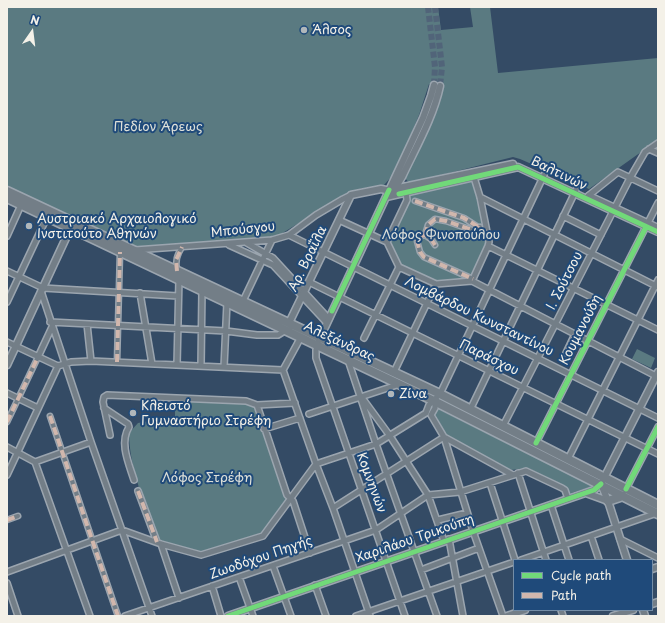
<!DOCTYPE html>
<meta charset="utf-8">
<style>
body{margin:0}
#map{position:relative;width:665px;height:623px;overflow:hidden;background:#344b65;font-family:"Playpen Sans",sans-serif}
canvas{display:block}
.frame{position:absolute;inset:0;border:8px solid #f4f1e8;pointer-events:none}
.legend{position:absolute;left:513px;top:559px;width:140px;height:52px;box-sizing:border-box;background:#1f4a7a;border:1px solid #748da6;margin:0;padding:5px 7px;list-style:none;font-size:12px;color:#f4f1e8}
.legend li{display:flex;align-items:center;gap:8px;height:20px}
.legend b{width:20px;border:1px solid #748da6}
.north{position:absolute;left:12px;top:12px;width:40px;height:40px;-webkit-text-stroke:3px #1f4a7a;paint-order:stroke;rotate:14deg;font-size:11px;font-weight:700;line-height:16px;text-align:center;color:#f4f1e8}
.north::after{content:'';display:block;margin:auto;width:14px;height:18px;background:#f4f1e8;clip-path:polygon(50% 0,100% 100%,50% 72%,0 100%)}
</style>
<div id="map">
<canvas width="665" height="623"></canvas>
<div class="frame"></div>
<ul class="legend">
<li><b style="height:5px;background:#71d979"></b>Cycle path</li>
<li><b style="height:5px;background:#d1b7ad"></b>Path</li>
</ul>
<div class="north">N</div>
</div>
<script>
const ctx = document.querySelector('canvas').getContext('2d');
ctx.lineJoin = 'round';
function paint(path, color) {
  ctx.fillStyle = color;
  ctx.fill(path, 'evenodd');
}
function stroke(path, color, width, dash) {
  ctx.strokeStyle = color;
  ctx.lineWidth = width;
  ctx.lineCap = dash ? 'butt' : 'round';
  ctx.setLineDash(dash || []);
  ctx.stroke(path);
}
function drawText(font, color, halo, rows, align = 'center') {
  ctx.font = font + ' "Playpen Sans",sans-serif';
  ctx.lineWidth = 4;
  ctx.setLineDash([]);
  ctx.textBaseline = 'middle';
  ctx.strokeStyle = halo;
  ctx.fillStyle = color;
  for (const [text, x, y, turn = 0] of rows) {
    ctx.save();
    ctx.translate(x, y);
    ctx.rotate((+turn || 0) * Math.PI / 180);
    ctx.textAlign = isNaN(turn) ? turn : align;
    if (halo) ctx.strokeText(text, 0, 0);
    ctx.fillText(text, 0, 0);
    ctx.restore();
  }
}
paint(new Path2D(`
 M7 7H438L441 30 473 27 470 7H490L498 73 658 58V140L589 189 520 159 513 157 409 183 405 178 437 108 443 87 429 84 419 115 400 160 393 175 384 185 360 189 346 194 281 234 270 239 134 249 7 189Z
 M472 179 488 239 487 244 470 280 436 282 400 266 389 240 410 197 409 193Z
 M637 349 655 358 651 368 632 359Z
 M175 400 242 403 254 407 287 501 262 534 203 553 157 541C146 507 129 467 129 433L138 423 175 416Z
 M436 408 593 486 568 494 567 489 563 485 528 468 511 470 446 435 434 412Z`), '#5a7a81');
stroke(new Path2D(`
 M428 7 435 67 434 85
 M435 7 442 67 440 86`), '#516479', 6, [6, 3]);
const pedestrian = new Path2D(`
 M415 201 464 218 487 233
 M425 235 428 225 435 219 446 221 475 231 480 227
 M435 245 431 239 425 235 421 236 417 241 420 252 424 257 473 279
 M177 270C175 261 177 255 182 247
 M117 362 120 252
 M50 416 118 616
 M7 422 38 357
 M7 520 18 516`);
const minor = new Path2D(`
 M649 149 658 153
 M588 196 618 172 658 191
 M480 197 658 287
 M563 216 601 235
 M339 220 387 242 399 267 436 284 472 281 656 376
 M289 235 658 418
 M7 236 21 205
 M387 242 407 200 406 192
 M247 243 273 258 329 319
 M229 245 273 265 327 323
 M488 246 658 330
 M135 250 272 240 289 235 316 215 343 199 351 195
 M7 271 43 288 178 296
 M472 281 488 246 489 242 480 197 473 174
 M309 282 658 454
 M41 291 91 442 152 616
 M140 293 152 364
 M243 301 272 240
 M7 302 47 217
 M50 322 226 331 257 335H278L286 330
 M87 324 91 361
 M364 338 399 267
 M7 342 58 366
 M317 344 316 350V358L405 616
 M566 353 575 334
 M38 357 52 327
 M348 360 376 444 437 616
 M177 365 179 279 180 278
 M58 366 71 362 91 361 283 370
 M201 366 202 290
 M224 367 227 302
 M283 370 316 464 333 508 370 616
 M283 370 301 337
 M394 372 436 284
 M7 393 38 408
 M363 399 390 436 428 495 444 541
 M435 401V408L431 415 444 437 473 531 503 616
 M257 405 287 495 293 501 310 553
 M104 408 128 424 129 427C119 443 129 464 134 480
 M470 410 576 190
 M309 414 400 384
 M503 426 630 178 645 152 658 143
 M264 429 300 418
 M110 435 103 402 104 397 107 395 246 401 257 405 295 403
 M536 443 658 203
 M7 447 35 462
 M568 459 658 280
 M35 462 90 616
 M35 462 91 442
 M316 464 376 444 426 413 429 405 440 394 544 175
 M518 473 546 560
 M7 475 58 366
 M490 483 515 560
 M626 489 658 427
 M138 491 157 542
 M551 505 569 560
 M333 508 444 437 513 475
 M438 520 467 513
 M591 536 599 560
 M449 539 463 616
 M620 539 658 558
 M161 544 179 598
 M521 560 657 513
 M273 566 291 616
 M421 570 479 548
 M7 572 122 530 161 544 201 555 263 536 316 464
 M239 577 253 616
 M7 583 18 616
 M315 585 326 616
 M212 586 221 616
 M561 610 563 616
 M125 616 376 530 428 495 460 492 526 471 562 488 565 490 568 499
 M356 616 514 562`);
const tertiary = new Path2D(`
 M391 189 399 182 402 177C416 147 433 118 440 86
 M389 190 513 164
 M589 196 658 228
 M386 197 518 167 658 232
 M291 326 289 323 351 195 381 189 391 191
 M319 340 423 118 431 96 434 85
 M7 365 72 225
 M601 484 608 501 627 560
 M586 493 608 501
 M652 569 658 567
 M652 604 658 602
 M643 610 645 616
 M228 616 594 490 601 484 658 372
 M507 616 525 610
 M613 616 633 610`);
const primary = new Path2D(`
 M7 191 440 394 658 505
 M7 198 424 396 658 514
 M608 501 623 496`);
stroke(pedestrian, '#9ba5af', 7);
stroke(minor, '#9ba5af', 8);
stroke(tertiary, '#9ba5af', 9);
stroke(primary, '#9ba5af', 11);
stroke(pedestrian, '#737e87', 4);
stroke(minor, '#737e87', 5);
stroke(tertiary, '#737e87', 6);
stroke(primary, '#737e87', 8);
stroke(new Path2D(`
 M415 201 464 218 488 233
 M425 235 428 225 435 219 446 221 475 231 480 227
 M435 245 431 239 425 235 421 236 417 241 420 252 424 257 473 279
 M177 271 176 260 182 247
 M566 353 575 334
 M117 362 120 252
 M50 416 118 616
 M7 422 38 357
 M138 491 157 542
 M7 520 18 516`), '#d1b7ad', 4, [8, 4]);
stroke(new Path2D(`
 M399 194 518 167 658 232
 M332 311 389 190
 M536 443 646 227
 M626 489 658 427
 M228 616 594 490 601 484`), '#71d979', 5);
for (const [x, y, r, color] of [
 [304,30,4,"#b1b7ba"],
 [29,226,4,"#b1b7ba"],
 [391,394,4,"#b1b7ba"],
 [133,413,4,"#b1b7ba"]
]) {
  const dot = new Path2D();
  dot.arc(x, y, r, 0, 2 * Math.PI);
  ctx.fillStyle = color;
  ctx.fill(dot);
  stroke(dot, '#1f4a7a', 1.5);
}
drawText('13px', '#f4f1e8', '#1f4a7a', [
 ["Άλσος",312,30],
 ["Αυστριακό Αρχαιολογικό",37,219],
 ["Ινστιτούτο Αθηνών",37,234],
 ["Ζίνα",399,394],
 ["Κλειστό",141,406],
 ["Γυμναστήριο Στρέφη",141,421]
], 'left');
drawText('13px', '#dee0d9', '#1f4a7a', [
 ["Πεδίον Άρεως",158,127],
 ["Λόφος Φινοπούλου",441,235],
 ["Λόφος Στρέφη",207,478]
]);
drawText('13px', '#f4f1e8', '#1f4a7a', [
 ["Βαλτινών",559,174,26],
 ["Μπούσγου",243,230,-6],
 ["Αρ. Βραΐλα",308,259,-64],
 ["Ι. Σούτσου",565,281,-63],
 ["Λομβάρδου Κωνσταντίνου",479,317,26],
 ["Κουμανούδη",581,330,-63],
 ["Αλεξάνδρας",339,342,25],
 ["Παράσχου",489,358,26],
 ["Κομνηνών",371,483,70],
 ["Χαριλάου Τρικούπη",415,539,-19],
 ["Ζωοδόχου Πηγής",261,558,-19]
]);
</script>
